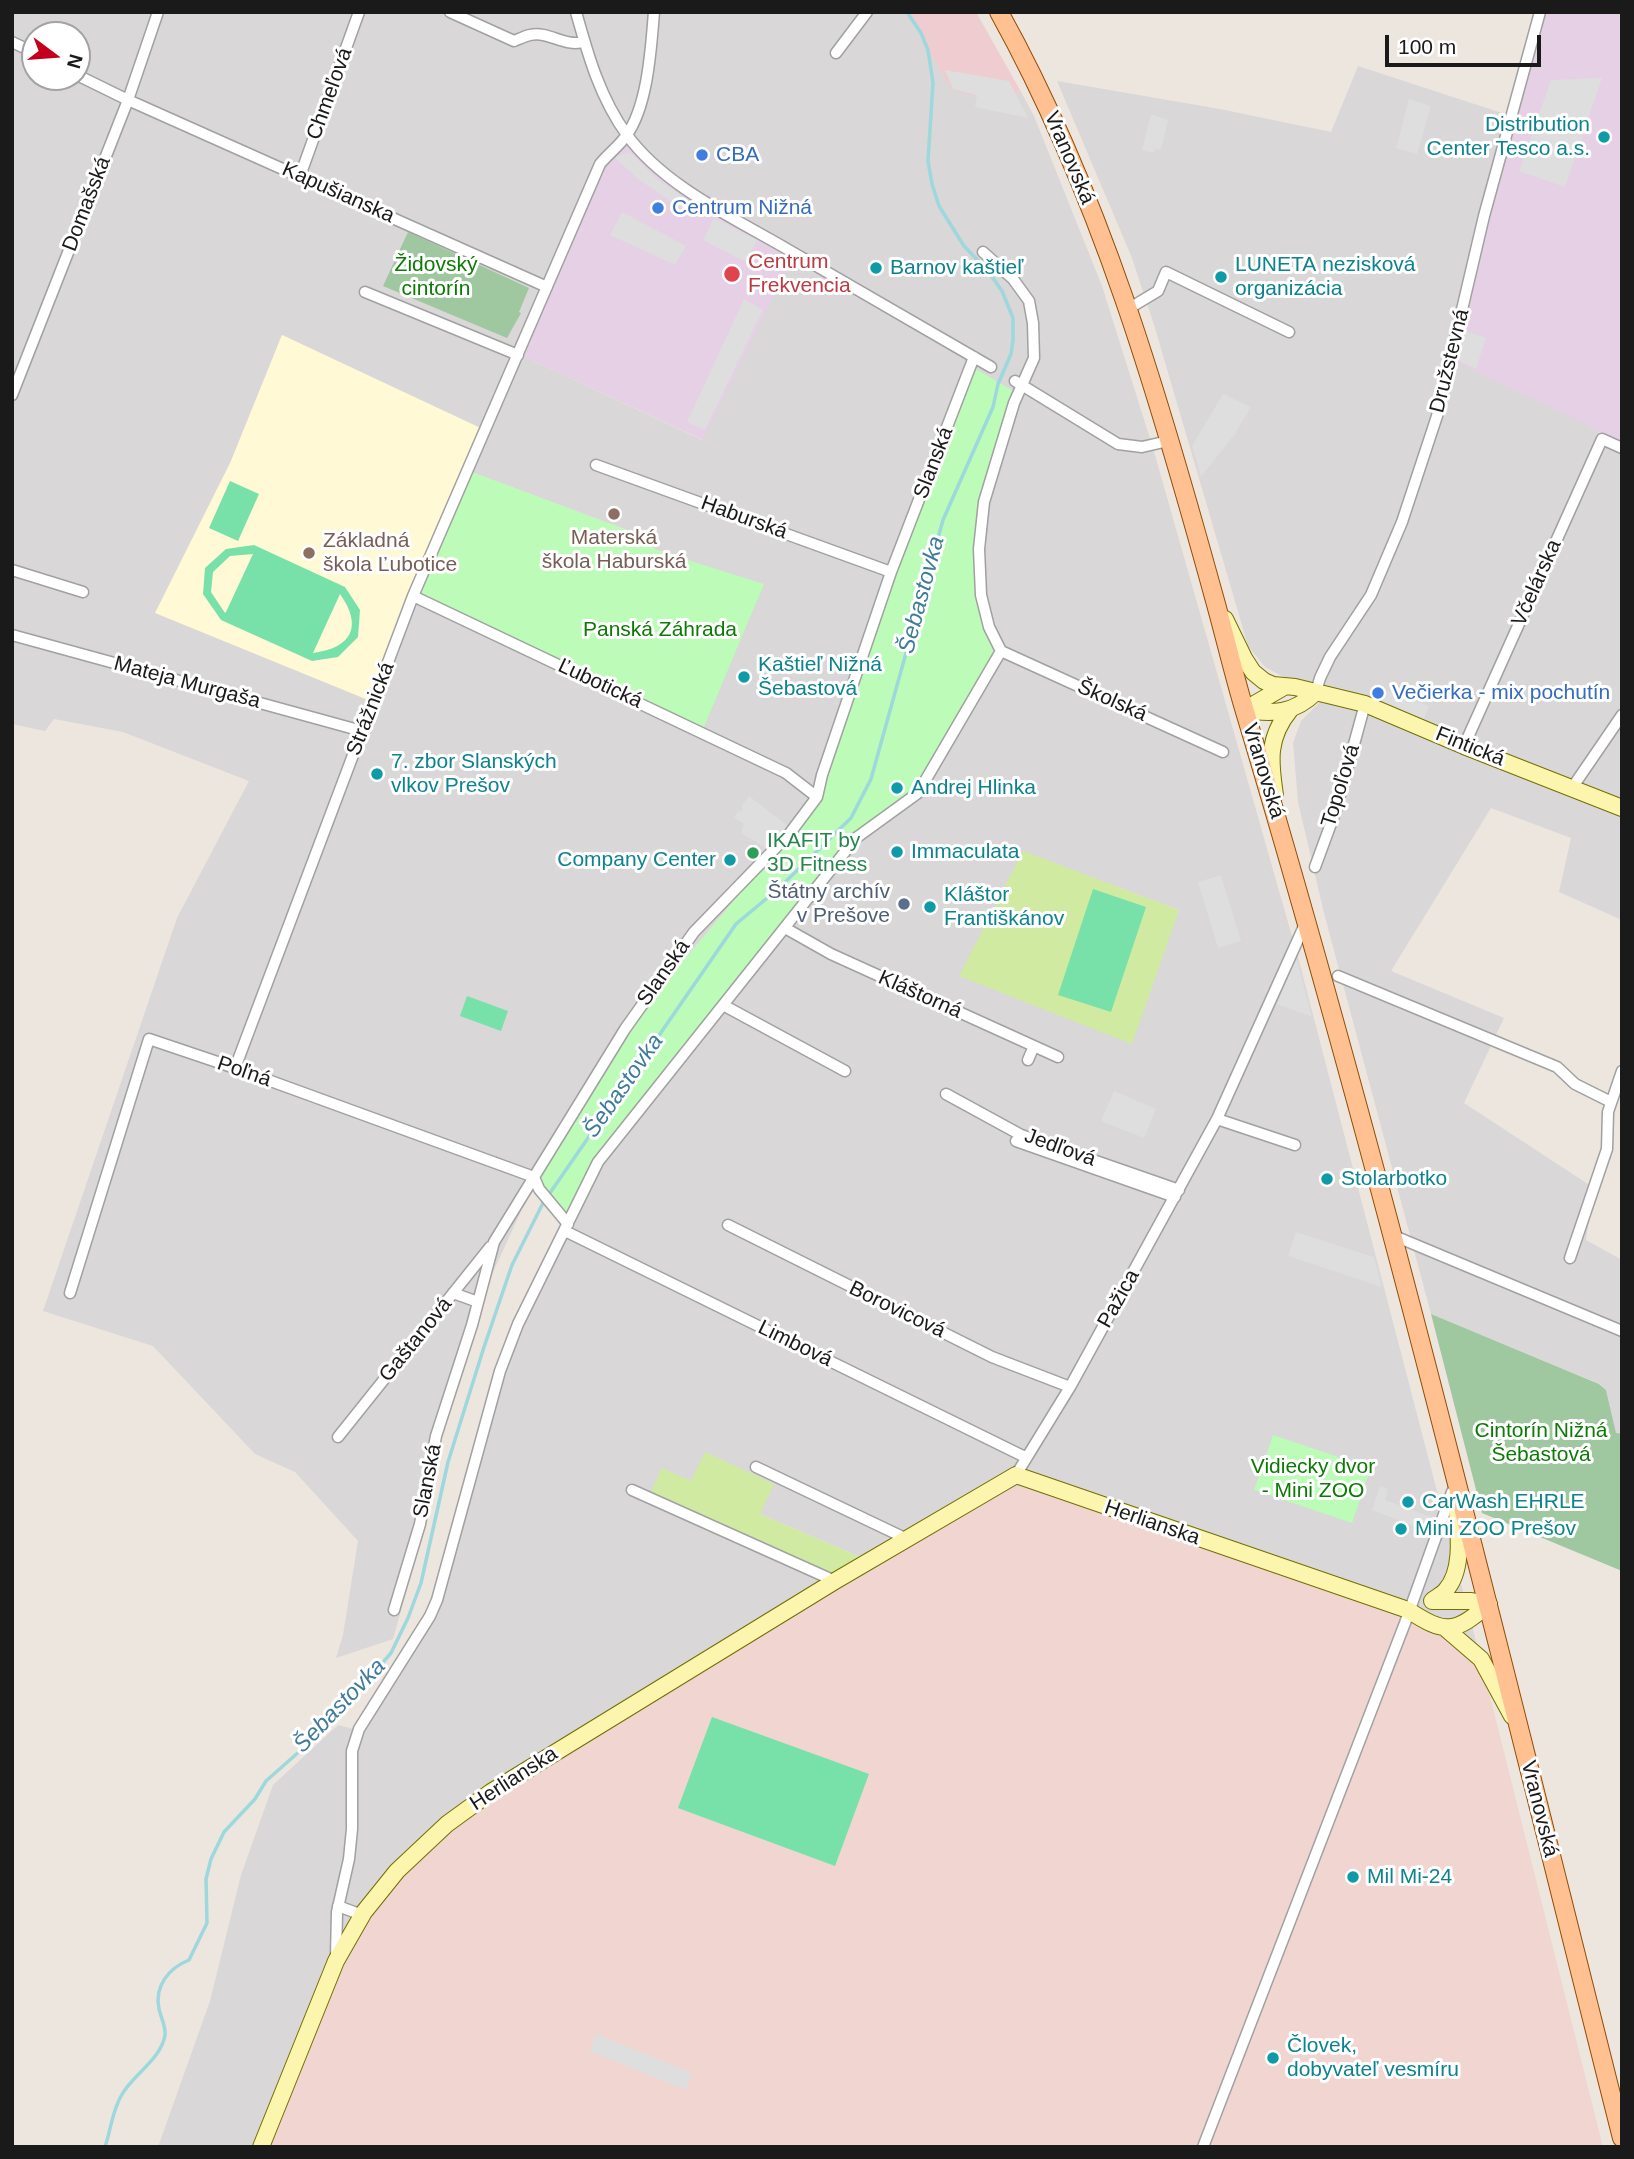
<!DOCTYPE html>
<meta charset="utf-8">
<style>
body{margin:0}
#map{position:relative;width:1634px;height:2159px;overflow:hidden;background:#ede6df;font-family:Helvetica,sans-serif}
canvas{display:block}
.frame{position:absolute;inset:0;border:14px solid #1a1a1a;pointer-events:none}
.north{position:absolute;left:21px;top:21px;width:70px;height:70px;box-sizing:border-box;background:#fff;border:2px solid #a3a3a3;border-radius:50%;rotate:106deg;font-size:19px;font-weight:700;line-height:28px;text-align:center;color:#1a1a1a}
.north::after{content:'';display:block;margin:auto;width:24px;height:32px;background:#c5001c;clip-path:polygon(50% 0,100% 100%,50% 72%,0 100%)}
.scale{position:absolute;left:1385px;top:35px;width:156px;height:32px;box-sizing:border-box;border:4px solid #1a1a1a;border-top:0;padding-left:9px;font-size:21px;line-height:24px;white-space:nowrap;color:#1a1a1a;-webkit-text-stroke:5px #fff;paint-order:stroke}
</style>
<div id="map">
<canvas width="1634" height="2159"></canvas>
<div class="frame"></div>
<div class="north">N</div>
<div class="scale">100 m</div>
</div>
<script>
const ctx = document.querySelector('canvas').getContext('2d');
ctx.lineJoin = 'round';
function paint(path, color) {
  ctx.fillStyle = color;
  ctx.fill(path, 'evenodd');
}
function stroke(path, color, width, dash) {
  ctx.strokeStyle = color;
  ctx.lineWidth = width;
  ctx.lineCap = dash ? 'butt' : 'round';
  ctx.setLineDash(dash || []);
  ctx.stroke(path);
}
function drawText(font, color, halo, rows, align = 'center') {
  ctx.font = font + ' Helvetica,sans-serif';
  ctx.lineWidth = 6;
  ctx.setLineDash([]);
  ctx.textBaseline = 'middle';
  ctx.strokeStyle = halo;
  ctx.fillStyle = color;
  for (const [text, x, y, turn = 0] of rows) {
    ctx.save();
    ctx.translate(x, y);
    ctx.rotate((+turn || 0) * Math.PI / 180);
    ctx.textAlign = isNaN(turn) ? turn : align;
    if (halo) ctx.strokeText(text, 0, 0);
    ctx.fillText(text, 0, 0);
    ctx.restore();
  }
}
paint(new Path2D(`
 M12 12H905L1006 103 1020 90 1034 116 1102 286 1153 448 1299 961 1482 1664 874 1563 760 1514 691 1481 846 1581 331 1950 253 2147H158L210 2001 241 1875 273 1785 338 1725 361 1731 438 1604 508 1349 569 1222 630 1122 982 588 980 545 1012 412 1020 395 976 370 817 802 642 1010 535 1181 489 1281 440 1444 430 1507 393 1639 336 1658 343 1635 358 1541 295 1472 255 1454 153 1346 43 1311 177 918 249 781 123 732 54 719 45 731 12 724ZM35 35H77V77H35ZM604 159 702 440 523 356ZM282 335 486 431 469 471 637 534 656 550 689 559 413 595 231 461ZM1023 852 1179 910 1166 944Z
 M1358 66 1508 115 1587 425 1622 447V920L1559 892 1571 838 1491 808 1391 971 1504 1018 1464 1103 1594 1188 1586 1240 1622 1260V1434H1616L1606 1390 1600 1384 1431 1314 1324 913 1298 802 1293 743 1301 721 1320 702V696L1265 667 1248 646 1155 328 1132 258 1057 81 1220 109 1331 132Z`), '#d9d7d7');
paint(new Path2D(`
 M905 12H976L1020 90 1006 103 952 90 910 18Z`), '#efccd0');
paint(new Path2D(`
 M1539 12H1622V447L1587 425 1450 359Z
 M620 133 648 163 796 251 703 440 523 356 604 159Z`), '#e6d0e5');
paint(new Path2D(`
 M282 335 487 431 373 702 155 613 231 461Z`), '#fff9d6');
paint(new Path2D(`
 M1022 1485 1446 1630 1482 1664 1603 2147H253L331 1950 360 1903 423 1838 989 1495Z`), '#f0d5d1');
paint(new Path2D(`
 M1023 851 1179 910 1132 1044 959 976Z
 M705 1452 774 1484 760 1514 874 1563 846 1581 651 1492 662 1468 691 1481Z`), '#d0eba1');
paint(new Path2D(`
 M408 232 529 288 519 312 521 313 507 338 383 286Z
 M1431 1314 1599 1384 1606 1390 1616 1433 1622 1434V1571L1482 1513Z`), '#9fc7a0');
paint(new Path2D(`
 M976 369 1020 395 1012 412 980 545 982 588 1003 655 905 804 856 838 630 1122 569 1222 535 1181 642 1010 817 802 892 576Z
 M469 471 638 534 656 550 764 584 701 734 414 595Z
 M1273 1435 1371 1468 1352 1523 1254 1490Z`), '#bcfbb8');
paint(new Path2D(`
 M230 481 259 494 238 541 209 528Z
 M254 545 345 587 360 610 358 637 338 657 312 661 221 620 203 594 205 568 226 549ZM253 554 226 612 225 613 211 592 213 572 230 556ZM340 594C363 626 352 648 313 653Z
 M1093 889 1146 907 1111 1012 1058 995Z
 M467 996 508 1011 501 1031 460 1016Z
 M712 1717 869 1774 835 1866 678 1808Z`), '#78e1a9');
paint(new Path2D(`
 M945 70 1009 81 1028 118 975 107 977 95 953 89Z
 M1602 78 1565 187 1519 171 1551 80Z
 M1409 99 1431 106 1417 154 1396 148Z
 M1151 114 1168 120 1161 150 1155 149 1154 153 1142 150Z
 M630 152 658 180 698 207 692 216 638 179 614 157Z
 M622 212 686 246 675 265 610 235Z
 M714 218 757 240 746 262 703 240Z
 M744 299 763 310 705 430 687 422Z
 M1466 331 1486 338 1476 369 1459 361Z
 M1223 394 1251 407 1235 434 1201 477 1192 446Z
 M1387 690 1429 706 1424 719 1382 703Z
 M749 796 788 826 767 849 741 833 744 824 734 817 738 811 740 812 743 808 741 806Z
 M1221 875 1241 941 1218 948 1198 882Z
 M1296 957 1312 1017 1277 1004Z
 M1114 1091 1156 1109 1144 1138 1101 1121Z
 M1296 1232 1374 1257 1382 1287 1288 1256Z
 M1380 1486 1388 1489 1385 1500 1432 1517 1426 1531 1372 1510Z
 M596 2034 692 2073 686 2090 590 2051Z`), '#dedede');
stroke(new Path2D(`
 M105 2147C111 2129 112 2112 121 2096 132 2075 161 2060 165 2035 166 2026 161 2018 159 2009 154 1986 169 1968 189 1960L207 1923 206 1879 211 1859 224 1832 255 1799 266 1781 318 1735 340 1712 391 1653 408 1618 421 1583 448 1462 484 1347 512 1265 543 1203 736 924 778 889 851 818 871 779 943 520 993 407 998 384 1011 354 1013 340V318L1002 291 988 271 964 246 939 206 932 184 928 161 933 83 928 50 921 33 907 12`), '#9dd8dd', 3.5);
const street = new Path2D(`
 M450 12 514 41C519 39 525 36 530 35 550 31 563 47 584 42
 M576 12C588 55 600 98 627 135 664 186 734 218 787 249 855 288 923 327 991 367
 M12 42 35 53
 M836 53 867 12
 M77 75 128 100 547 287
 M300 176 359 12
 M365 292 518 355
 M1128 309 1158 291 1166 272 1289 332
 M1015 381 1118 444 1142 447 1168 441
 M12 395 128 100 158 12
 M596 465 891 572
 M12 570 83 592
 M413 596 786 773 817 797
 M12 635 362 731
 M1001 651 1223 752
 M1316 692 1320 678 1330 657 1371 595 1402 522 1437 416 1484 216 1540 12
 M1464 746 1602 439 1622 448
 M1572 788 1622 715
 M1315 867 1336 810 1365 704
 M785 928 831 954 1058 1057
 M1338 976 1557 1067 1575 1084 1611 1102
 M723 1005 845 1071
 M1028 1060 1034 1046
 M235 1068 413 596 600 164C608 154 619 146 626 136 648 106 651 48 654 12
 M946 1094 1021 1135 1179 1190
 M1217 1119 1295 1145
 M1016 1141 1175 1197
 M728 1225 992 1357 1070 1387
 M565 1231 1025 1457
 M1392 1235 1622 1331
 M1570 1258 1607 1149 1608 1112 1622 1071
 M70 1293 149 1039 235 1068 534 1177 539 1189 568 1224
 M453 1293 478 1302
 M338 1437 490 1247
 M756 1467 907 1539
 M1016 1475 1070 1387 1217 1119 1305 924
 M632 1490 835 1581
 M394 1610 420 1524 436 1436 472 1325 494 1242 625 1029 694 932 790 833 817 797 822 775 891 572 974 357
 M338 1906 362 1915
 M336 1957 337 1912 349 1859 352 1829V1751L359 1729 430 1616 437 1600 500 1371 518 1324 598 1162 856 838 918 793 1001 651 989 627 981 595 979 549 984 502 1014 403 1034 358 1033 323 1029 301 1013 279 983 252
 M1203 2147 1405 1623 1452 1492`);
const secondary = new Path2D(`
 M1225 619 1244 658 1253 672 1264 681 1273 685 1295 687 1365 704 1464 746 1622 808
 M1244 710C1273 714 1294 714 1316 692
 M1244 710 1284 687
 M1275 795C1270 762 1267 738 1290 710
 M1433 1600C1437 1597 1443 1594 1446 1590 1466 1567 1457 1524 1456 1497
 M1432 1601H1470L1489 1604
 M1445 1628 1481 1659 1512 1716
 M261 2147 336 1961 364 1912 397 1871 447 1824 491 1792 835 1581 1016 1475 1408 1610C1446 1635 1455 1633 1489 1604`);
const primary = new Path2D(`
 M999 12C1100 194 1159 397 1214 597 1225 636 1234 676 1246 715 1387 1185 1502 1663 1622 2138`);
stroke(street, '#a1a1a1', 13);
stroke(secondary, '#736f00', 18);
stroke(primary, '#914c00', 20);
stroke(street, '#fff', 10);
stroke(secondary, '#fcf5ae', 16);
stroke(primary, '#ffc092', 18);
for (const [x, y, r, color] of [
 [1604,137,7,"#0f9aa8"],
 [702,155,7,"#3f7fe0"],
 [658,208,7,"#3f7fe0"],
 [876,268,7,"#0f9aa8"],
 [732,274,9,"#e0444e"],
 [1221,277,7,"#0f9aa8"],
 [614,514,7,"#8d6e63"],
 [309,553,7,"#8d6e63"],
 [744,677,7,"#0f9aa8"],
 [1378,693,7,"#3f7fe0"],
 [377,774,7,"#0f9aa8"],
 [897,788,7,"#0f9aa8"],
 [897,852,7,"#0f9aa8"],
 [753,853,7,"#2e9e5b"],
 [730,860,7,"#0f9aa8"],
 [904,904,7,"#5c6f8a"],
 [930,907,7,"#0f9aa8"],
 [1327,1179,7,"#0f9aa8"],
 [1408,1502,7,"#0f9aa8"],
 [1401,1529,7,"#0f9aa8"],
 [1353,1877,7,"#0f9aa8"],
 [1273,2058,7,"#0f9aa8"]
]) {
  const dot = new Path2D();
  dot.arc(x, y, r, 0, 2 * Math.PI);
  ctx.fillStyle = color;
  ctx.fill(dot);
  stroke(dot, '#fff', 2.5);
}
drawText('21px', '#1a1a1a', '#fff', [
 ["Chmeľová",330,94,-70],
 ["Vranovská",1069,158,67],
 ["Kapušianska",338,193,24],
 ["Domašská",87,204,-69],
 ["Družstevná",1450,361,-76],
 ["Slanská",934,463,-69],
 ["Haburská",744,518,20],
 ["Včelárska",1537,583,-66],
 ["Mateja Murgaša",187,683,15],
 ["Ľubotická",600,684,25],
 ["Školská",1112,701,24],
 ["Strážnická",371,709,-69],
 ["Fintická",1470,747,22],
 ["Vranovská",1263,771,73],
 ["Topoľová",1341,786,-73],
 ["Slanská",664,973,-55],
 ["Kláštorná",920,995,24],
 ["Poľná",244,1072,19],
 ["Jedľová",1060,1148,20],
 ["Pažica",1119,1299,-61],
 ["Borovicová",897,1310,26],
 ["Gaštanová",416,1340,-51],
 ["Limbová",795,1344,26],
 ["Slanská",428,1481,-79],
 ["Herlianska",1152,1523,19],
 ["Herlianska",514,1779,-33],
 ["Vranovská",1539,1809,76]
]);
drawText('21px', '#0d838f', '#fff', [
 ["Distribution",1590,125,"right"],
 ["Center Tesco a.s.",1590,149,"right"],
 ["LUNETA nezisková",1235,265],
 ["organizácia",1235,289],
 ["Barnov kaštieľ",890,268],
 ["Kaštieľ Nižná",758,665],
 ["Šebastová",758,689],
 ["7. zbor Slanských",391,762],
 ["vlkov Prešov",391,786],
 ["Andrej Hlinka",911,788],
 ["Immaculata",911,852],
 ["Company Center",716,860,"right"],
 ["Kláštor",944,895],
 ["Františkánov",944,919],
 ["Stolarbotko",1341,1179],
 ["CarWash EHRLE",1422,1502],
 ["Mini ZOO Prešov",1415,1529],
 ["Mil Mi-24",1367,1877],
 ["Človek,",1287,2046],
 ["dobyvateľ vesmíru",1287,2070]
], 'left');
drawText('21px', '#366cbe', '#fff', [
 ["CBA",716,155],
 ["Centrum Nižná",672,208],
 ["Večierka - mix pochutín",1392,693]
], 'left');
drawText('21px', '#be3a42', '#fff', [
 ["Centrum",748,262],
 ["Frekvencia",748,286]
], 'left');
drawText('21px', '#0d7a06', '#fff', [
 ["Židovský",436,265],
 ["cintorín",436,289],
 ["Panská Záhrada",660,630],
 ["Cintorín Nižná",1541,1431],
 ["Šebastová",1541,1455],
 ["Vidiecky dvor",1313,1467],
 ["- Mini ZOO",1313,1491]
]);
drawText('21px', '#785e54', '#fff', [
 ["Materská",614,538],
 ["škola Haburská",614,562],
 ["Základná",323,541,"left"],
 ["škola Ľubotice",323,565,"left"]
]);
drawText('21px', '#27864d', '#fff', [
 ["IKAFIT by",767,841],
 ["3D Fitness",767,865]
], 'left');
drawText('21px', '#4e5e75', '#fff', [
 ["Štátny archív",890,892],
 ["v Prešove",890,916]
], 'right');
drawText('italic 23px', '#3f7b9d', '#fff', [
 ["Šebastovka",922,595,-75],
 ["Šebastovka",624,1086,-55],
 ["Šebastovka",340,1706,-46]
]);
</script>
